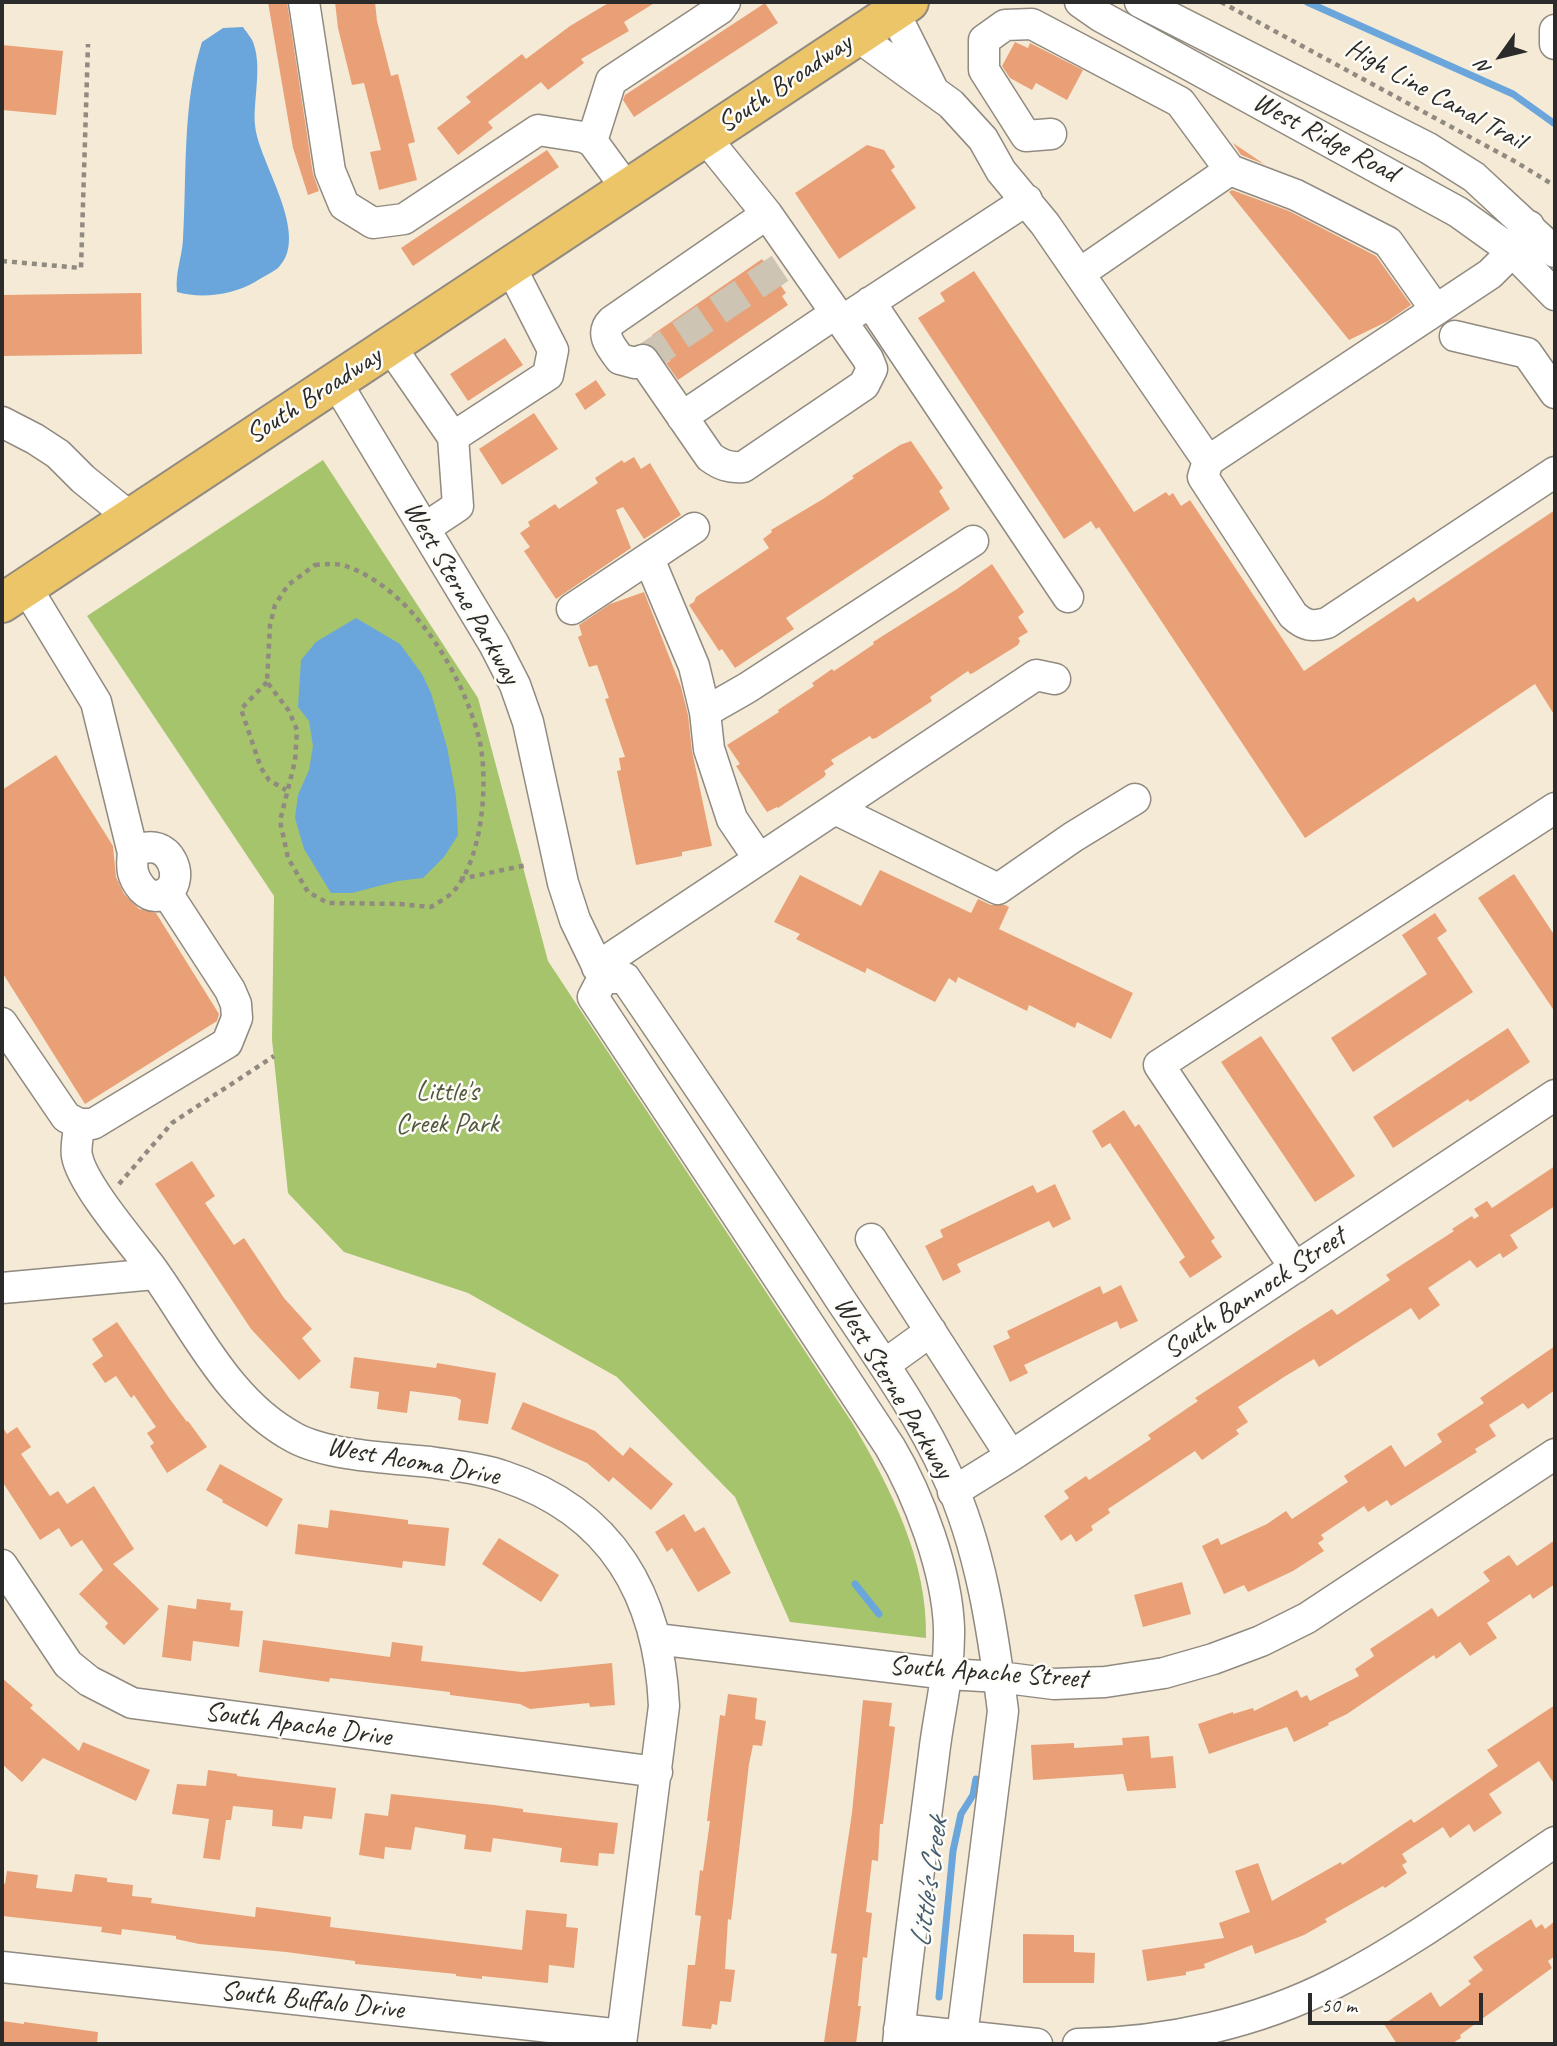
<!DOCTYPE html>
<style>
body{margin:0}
#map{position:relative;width:1557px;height:2046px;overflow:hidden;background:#f5ead6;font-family:Caveat,sans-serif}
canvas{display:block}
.frame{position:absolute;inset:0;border:4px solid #2b2b2b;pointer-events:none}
.north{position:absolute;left:1466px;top:21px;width:70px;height:70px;-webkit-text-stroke:5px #fdfcf7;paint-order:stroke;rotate:236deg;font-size:19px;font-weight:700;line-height:28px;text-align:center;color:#2b2b2b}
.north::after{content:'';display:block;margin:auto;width:24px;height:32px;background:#2b2b2b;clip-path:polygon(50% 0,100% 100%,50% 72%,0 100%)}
.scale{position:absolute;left:1308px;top:1993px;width:175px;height:32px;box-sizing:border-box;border:4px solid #2b2b2b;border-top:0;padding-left:9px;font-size:21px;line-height:24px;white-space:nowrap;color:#2b2b2b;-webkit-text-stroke:5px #fdfcf7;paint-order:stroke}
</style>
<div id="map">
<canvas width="1557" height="2046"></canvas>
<div class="frame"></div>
<div class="north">N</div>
<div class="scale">50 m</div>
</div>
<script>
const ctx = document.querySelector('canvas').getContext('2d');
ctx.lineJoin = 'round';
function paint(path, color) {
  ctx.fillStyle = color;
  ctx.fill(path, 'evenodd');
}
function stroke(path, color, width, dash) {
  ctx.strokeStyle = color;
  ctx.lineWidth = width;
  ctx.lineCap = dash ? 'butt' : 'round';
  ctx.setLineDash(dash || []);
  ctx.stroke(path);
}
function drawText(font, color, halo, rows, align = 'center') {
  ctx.font = font + ' Caveat,sans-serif';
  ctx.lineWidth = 5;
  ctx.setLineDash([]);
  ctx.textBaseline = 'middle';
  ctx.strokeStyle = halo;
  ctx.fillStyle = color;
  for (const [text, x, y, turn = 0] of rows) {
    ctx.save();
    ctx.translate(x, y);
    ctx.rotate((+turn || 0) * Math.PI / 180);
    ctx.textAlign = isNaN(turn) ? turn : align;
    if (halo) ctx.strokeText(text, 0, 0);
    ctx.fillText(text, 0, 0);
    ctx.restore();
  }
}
paint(new Path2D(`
 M323 460 478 698 548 961 853 1424C891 1489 928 1561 926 1638L790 1622 735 1497 617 1377 468 1293 344 1252 288 1193 272 1040 274 896 87 616Z`), '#a5c46c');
paint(new Path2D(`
 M243 27C246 32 253 39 254 45 262 69 253 101 255 125 258 162 312 235 278 268 272 273 262 277 255 282 233 295 201 299 177 292 175 272 182 258 183 239 187 174 182 104 202 42L223 28Z
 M356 618 400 644 422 674 431 693 447 747 456 796 458 835 444 857 423 878 398 881 352 893H331L304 849 295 818 298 795 309 770 313 746 309 721 298 707 301 660 316 642Z`), '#6aa6db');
stroke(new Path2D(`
 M1307 2 1513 94 1555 124
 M855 1584 879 1614
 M939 1997 953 1851 961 1814 973 1795 976 1779`), '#6aa6db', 7);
paint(new Path2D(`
 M268 2H287L313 174 319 191 308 195 293 148Z
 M335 2H375L377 21 391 76 398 74 415 142 408 144 417 180 379 190 370 152 381 150 364 83 352 85 338 28Z
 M610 2H656L624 22 629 31 581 59 584 63 548 90 541 82 488 122 493 128 458 155 437 128 471 102 466 97 522 54 526 59 570 26Z
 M765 3 778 23 634 117 623 100 625 95Z
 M1015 42 1028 48 1030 43 1083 70 1067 100 1036 83 1032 90 1010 78 1002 66Z
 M2 45 63 51 56 115 2 110Z
 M1233 143 1264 164 1241 155Z
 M867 145 884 150 895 167 891 170 916 208 839 259 795 193Z
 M547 150 559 167 413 266 401 248Z
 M1232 190 1289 211 1376 256 1411 305 1388 321 1349 340 1229 192Z
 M762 259 786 293 782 296 788 305 678 380 666 363 670 361 652 335Z
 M974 271 1134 512 1166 492 1169 496 1173 493 1181 506 1190 500 1304 671 1414 597 1417 602 1555 510V716L1535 684 1305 838 1099 527 1096 529 1091 521 1064 539 918 318 945 301 940 293Z
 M141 293 142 354 2 356V295Z
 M505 338 523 365 468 401 450 374Z
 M596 380 606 395 585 410 575 394Z
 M534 413 558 449 502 485 479 449Z
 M911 441 943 488 939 491 950 509 786 618 794 629 735 668 722 649 719 651 689 605 694 602 696 597 769 548 763 539 772 532 771 530 823 499 854 478 852 476 900 445Z
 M634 457 641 469 650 463 681 515 644 539 623 507 616 510 631 548 556 599 524 551 530 547 520 533 530 526 528 522 555 504 559 509 598 483 595 478 622 460 624 463Z
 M992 564 1024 612 1018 617 1028 632 1018 638 1020 641 1018 645 973 673 970 674 968 671 930 697 932 701 876 738 872 739 870 736 831 760 834 764 824 771 826 774 824 777 778 808 777 807 767 812 736 766 740 764 727 745 779 712 778 710 814 686 812 683 832 669 834 671 874 644 873 642 957 589Z
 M644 592 681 687 688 715 692 751 712 846 682 852V856L636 865 617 771 621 770 619 758 625 757 605 699 609 698 597 665 589 667 578 637 582 635 579 625 610 604Z
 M56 755 113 846 116 877 124 894 139 909 156 913 219 1014 217 1021 85 1104 2 972V790Z
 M880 870 971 913 978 899 991 905H1005L1009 907 999 929 1133 993 1111 1039 1077 1022 1075 1028 1029 1005 1027 1011 958 977 956 983 949 978 935 1002 867 968 865 973 796 939 800 934 774 922 800 875 861 906Z
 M1514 874 1555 936V1012L1478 898Z
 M1435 913 1447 931 1437 938 1473 992 1353 1072 1331 1038 1427 974 1402 935Z
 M1508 1028 1530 1062 1470 1102 1468 1099 1393 1148 1373 1117Z
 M1261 1036 1355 1176 1315 1202 1221 1062Z
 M1124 1110 1135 1127 1139 1124 1215 1238 1211 1241 1222 1257 1190 1278 1179 1262 1185 1257 1110 1143 1102 1148 1092 1131Z
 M192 1161 215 1196 205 1203 234 1245 244 1238 284 1298 312 1329 302 1338 321 1361 299 1380 251 1329 155 1184Z
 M1555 1166V1206L1510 1235 1518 1248 1503 1258 1500 1253 1477 1268 1470 1260 1428 1288 1440 1305 1419 1320 1411 1308 1319 1367 1314 1359 1284 1377 1238 1407 1248 1422 1236 1430 1239 1434 1202 1460 1195 1451 1108 1509 1110 1513 1091 1526 1093 1530 1076 1542 1071 1534 1061 1541 1044 1516 1069 1498 1064 1491 1086 1476 1089 1480 1151 1439 1148 1435 1198 1401 1195 1398 1291 1335 1332 1309 1337 1315 1390 1280 1386 1275 1454 1231 1452 1229 1472 1216 1474 1219 1479 1216 1474 1209 1487 1201 1492 1208Z
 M1055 1184 1071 1219 1053 1228 1049 1221 957 1264 961 1272 943 1281 925 1246 943 1237 940 1230 1033 1185 1037 1193Z
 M1121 1285 1138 1321 1120 1329 1117 1321 1024 1365 1028 1373 1010 1382 993 1346 1010 1338 1007 1331 1100 1286 1103 1294Z
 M117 1322 169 1398 187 1422 188 1421 207 1447 167 1473 150 1446 154 1443 147 1433 156 1427 134 1395 131 1398 116 1376 105 1383 92 1364 103 1356 92 1339Z
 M1555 1346V1390L1528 1409 1523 1403 1489 1425 1496 1436 1475 1449 1477 1452 1391 1506 1387 1500 1368 1512 1364 1506 1321 1535 1324 1539 1318 1543 1324 1551 1293 1571 1248 1592 1244 1585 1224 1594 1202 1546 1218 1538 1221 1545 1267 1524 1286 1511 1292 1519 1348 1482 1344 1476 1391 1445 1405 1467 1442 1442 1437 1434 1484 1403 1480 1398Z
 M354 1357 436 1368 437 1363 496 1373 488 1424 458 1420 461 1400 456 1397 410 1391 407 1413 377 1409 379 1392 350 1388Z
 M523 1402 595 1431 623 1456 630 1447 673 1484 651 1510 613 1477 609 1482 587 1463 511 1429Z
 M2 1426 7 1434 17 1427 31 1447 21 1454 50 1496 58 1491 67 1504 94 1486 134 1549 113 1564 159 1609 124 1645 105 1627 108 1623 79 1594 103 1570 82 1540 71 1547 59 1528 40 1540 2 1481Z
 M220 1464 283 1499 267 1527 222 1502 223 1500 206 1490Z
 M330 1510 408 1520V1524L449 1528 445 1566 403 1561 402 1568 295 1554 298 1524 328 1528Z
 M684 1514 695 1532 704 1527 731 1573 698 1592 672 1548 667 1552 655 1532Z
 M499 1538 559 1575 541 1602 482 1564Z
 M1555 1540V1584L1533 1599 1530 1594 1487 1623 1497 1638 1470 1656 1460 1642 1436 1659 1434 1655 1347 1714 1328 1723 1329 1725 1294 1742 1287 1727 1209 1754 1198 1724 1233 1712V1714L1253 1708 1254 1711 1297 1690 1301 1698 1307 1695 1310 1701 1359 1676 1355 1669 1374 1656 1370 1649 1432 1608 1438 1617 1490 1581 1483 1572 1509 1555 1517 1566Z
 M1182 1582 1191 1614 1143 1627 1134 1595Z
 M197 1599 231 1603 230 1610 243 1611 239 1647 193 1641 191 1661 162 1657 168 1605 196 1609Z
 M263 1640 390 1657 392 1642 423 1646 421 1661 522 1672 612 1663 615 1705 590 1707 589 1703 530 1709 520 1704 450 1695V1692L330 1678 329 1682 259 1672Z
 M2 1678 33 1705 30 1708 79 1751 83 1742 150 1770 136 1801 43 1758 22 1782 2 1764Z
 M728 1694 757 1698 755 1719 766 1721 762 1746 753 1745 749 1764 731 1920 728 1919 725 1969 735 1970 731 2002 720 2001 717 2025 712 2024 711 2029 682 2026 688 1965H695L701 1916 695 1915 700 1870 703 1871 710 1821H707L720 1715 725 1716Z
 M863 1700 892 1703 889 1726 895 1727 883 1824H880L878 1861 872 1860 866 1912 872 1913 867 1958 863 1957 858 2006H861L856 2044H840L824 2042 837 1954 831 1953 852 1813Z
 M1555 1705V1785L1539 1761 1489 1794 1502 1813 1474 1832 1469 1824 1450 1838 1443 1827 1402 1854 1407 1862 1402 1865 1407 1873 1385 1888 1383 1886 1325 1919 1327 1922 1304 1935 1255 1954 1252 1945 1204 1964 1205 1968 1186 1972V1975L1147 1981 1142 1950 1224 1938 1219 1923 1250 1912 1235 1871 1258 1863 1272 1901 1341 1862 1342 1865 1411 1819 1414 1823 1498 1766 1487 1750Z
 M1149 1736 1151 1758 1173 1756 1176 1788 1127 1791 1123 1774 1033 1780 1031 1745 1074 1743V1748L1123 1745 1122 1738Z
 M208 1770 237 1774V1776L336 1788 332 1819 304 1816 302 1829 272 1826 273 1810 233 1806 231 1820H226L220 1860 203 1858 209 1819 172 1814 177 1784 206 1786Z
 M391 1794 494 1805 523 1809V1812L618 1823 614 1854 599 1853 598 1866 560 1862 562 1848 493 1838 491 1852 464 1849 466 1835 415 1827 411 1850 385 1847 384 1859 359 1855 365 1813 388 1816Z
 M7 1871 38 1875 36 1888 72 1892 75 1874 107 1878V1882L133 1885 132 1896 152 1898 151 1903 255 1917 256 1907 331 1917 330 1927 522 1950 526 1910 567 1914 566 1927 578 1928 574 1968 549 1965 548 1983 482 1976V1979L456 1976V1974L355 1964V1961L286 1952 199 1944 176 1939V1936L122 1929 121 1935 101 1932 102 1927 2 1916V1883L5 1884Z
 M1531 1919 1536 1928 1542 1924 1545 1929 1555 1921V1956L1548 1961 1552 1968 1460 2035 1461 2038 1451 2044H1397L1384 2024 1431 1992 1440 2007 1471 1984 1468 1981 1483 1970 1473 1957Z
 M1023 1934 1074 1935V1952L1095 1953 1094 1983H1023Z
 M2 2021 24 2024V2022L98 2032 97 2044H2Z`), '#e9a077');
stroke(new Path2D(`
 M643 360 797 257`), '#cdc4b4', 30, [30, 15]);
const minor = new Path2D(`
 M304 2 330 171 344 205 373 223 404 219 538 130 583 137 592 141 611 81 720 9 725 2
 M1080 2 1100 16 1458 212 1511 250 1555 295
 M1140 2 1428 148 1474 177 1555 252
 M894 12 932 88
 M1555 30V44
 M857 36 951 104 983 139 1001 171 1045 224 1208 461 1490 274 1501 263 1529 226
 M1051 134 1026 136 984 70V40L1005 25 1032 24 1180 102 1230 170 1296 195 1388 242 1436 310
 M705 137 767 214 868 359 872 369 864 385 743 467C729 468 721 465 710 457L643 360 635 363 620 359C611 347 599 334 612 321L767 214
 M592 141 627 189
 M1080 273 1230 170
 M870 302 1068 597
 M854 313 1027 200
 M1455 336 1527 353 1555 393
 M390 346 453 437
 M336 382 494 644 515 685 528 722 563 883 575 920 603 978
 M682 417 836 313
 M2 422 35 439 58 454 83 479 131 518
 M1208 461 1203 477 1293 615C1305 626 1312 627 1327 623L1555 472
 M425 528 458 506 453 437 548 375 553 350 510 266
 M649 559 694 666 705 712
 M26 587 96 702 133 853C131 868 132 877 142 889 147 894 153 898 161 895 190 887 171 829 133 853
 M572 609 694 528
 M835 809 998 889 1073 837 1135 799
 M759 859 732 819 709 749 705 712 747 688 973 541
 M597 967 1036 675 1055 679
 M603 978H625C697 1084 770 1191 840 1299 878 1356 919 1413 947 1475 981 1548 993 1632 1003 1711L961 2044
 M603 978 593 997 890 1447C919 1496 947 1571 949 1628 950 1674 939 1710 934 1754 922 1851 908 1947 898 2044
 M2 1023 66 1117 79 1124H93L227 1043 237 1018 236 1004 230 990 167 893
 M79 1124C79 1134 75 1147 77 1156 82 1184 131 1241 150 1266 194 1326 227 1402 295 1438 329 1456 392 1458 430 1462 455 1466 480 1468 503 1476 613 1512 659 1596 664 1706L621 2044
 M871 1239 1011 1456
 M1295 1268 1159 1065 1555 808
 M2 1288 155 1274
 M884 1365 931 1331
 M953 1492 1011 1456 1555 1095
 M2 1565 68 1664 89 1681 132 1703 657 1772
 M656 1639 948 1674 999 1677 1054 1684 1105 1682 1164 1673 1213 1659 1261 1641 1307 1618 1555 1454
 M2 1967 622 2035
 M899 2029 1037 2044
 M1078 2044C1166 2043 1257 2023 1335 1983 1413 1943 1483 1890 1555 1842`);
const major = new Path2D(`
 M2 603 909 2`);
stroke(minor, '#908a80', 33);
stroke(major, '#908a80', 42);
stroke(new Path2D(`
 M1221 2 1516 162 1555 186
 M2 261 81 268 88 44
 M315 565C324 564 337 563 346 566 413 590 462 673 479 738 489 780 483 859 453 892 447 898 437 903 431 907L400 904 328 903 308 892 288 858 280 821 295 761 297 730 289 711 267 682 270 625 275 605 288 585Z
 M267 682 241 709 261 768 269 780 286 790
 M460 879 527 865
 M119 1184 172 1123 274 1056`), '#908a80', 4.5, [5, 5]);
stroke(minor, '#fff', 30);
stroke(major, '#edc569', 38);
drawText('28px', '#2b2b2b', '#fdfcf7', [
 ["South Broadway",785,84,-34],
 ["High Line Canal Trail",1435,95,29],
 ["West Ridge Road",1325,138,28],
 ["South Broadway",314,396,-33],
 ["West Sterne Parkway",461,593,60],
 ["South Bannock Street",1255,1294,-34],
 ["West Sterne Parkway",893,1388,59],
 ["West Acoma Drive",413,1462,10],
 ["South Apache Street",988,1673,4],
 ["South Apache Drive",298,1725,8],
 ["South Buffalo Drive",312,2001,6]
]);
drawText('28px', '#50593e', '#fdfcf7', [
 ["Little's",447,1093],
 ["Creek Park",447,1125]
]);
drawText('italic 30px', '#445c71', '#fdfcf7', [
 ["Little's Creek",930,1883,-82]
]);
</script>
